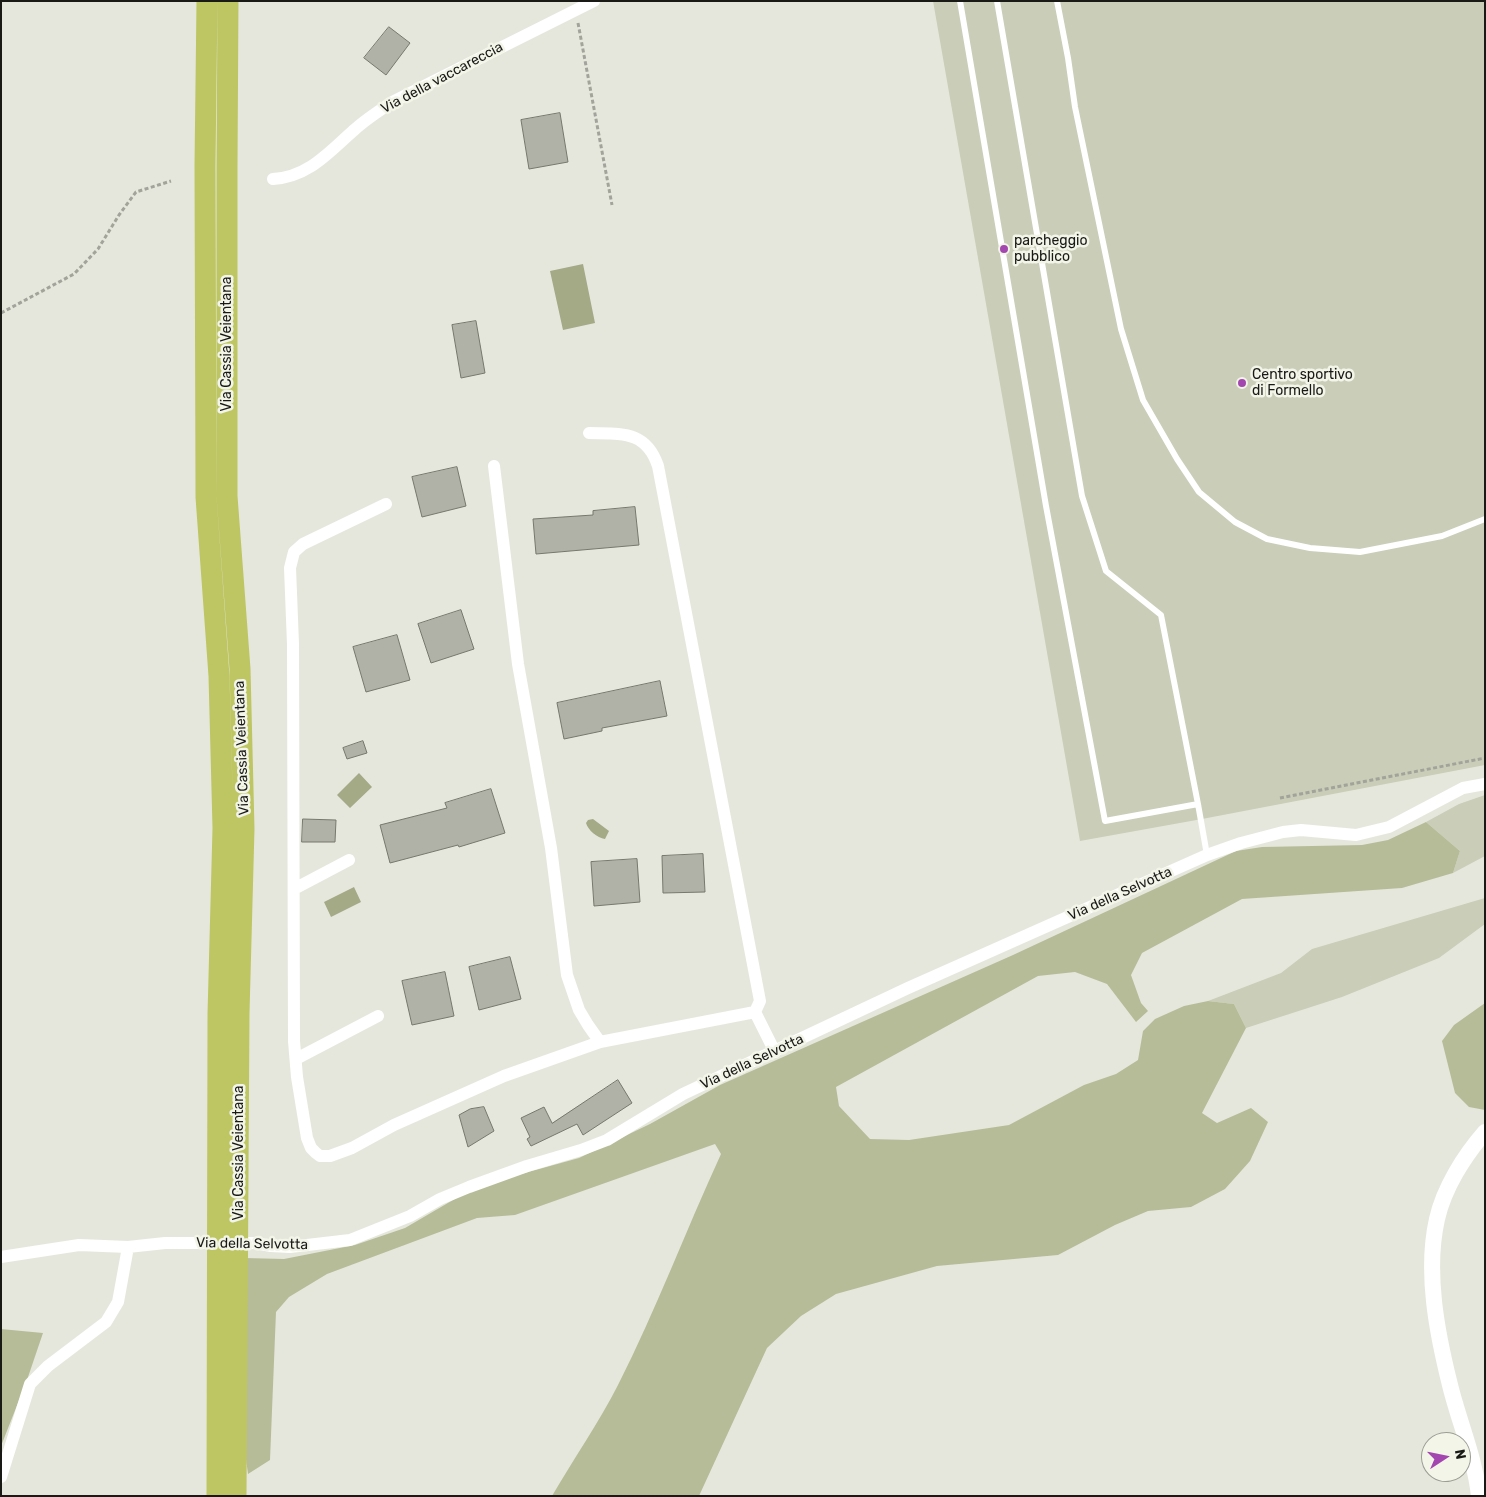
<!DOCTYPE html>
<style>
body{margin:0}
#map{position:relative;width:1486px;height:1497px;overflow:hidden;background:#e6e7dc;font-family:Rubik,sans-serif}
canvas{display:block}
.frame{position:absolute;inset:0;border:2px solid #191916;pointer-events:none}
.north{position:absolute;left:1421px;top:1432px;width:50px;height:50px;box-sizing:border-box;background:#f3f5e9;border:1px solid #9c9d95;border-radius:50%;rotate:79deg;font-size:14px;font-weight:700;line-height:20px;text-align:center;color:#191916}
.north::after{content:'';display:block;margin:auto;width:18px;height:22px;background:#a446af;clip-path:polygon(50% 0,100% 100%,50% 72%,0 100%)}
</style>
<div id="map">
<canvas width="1486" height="1497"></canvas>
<div class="frame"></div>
<div class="north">N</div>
</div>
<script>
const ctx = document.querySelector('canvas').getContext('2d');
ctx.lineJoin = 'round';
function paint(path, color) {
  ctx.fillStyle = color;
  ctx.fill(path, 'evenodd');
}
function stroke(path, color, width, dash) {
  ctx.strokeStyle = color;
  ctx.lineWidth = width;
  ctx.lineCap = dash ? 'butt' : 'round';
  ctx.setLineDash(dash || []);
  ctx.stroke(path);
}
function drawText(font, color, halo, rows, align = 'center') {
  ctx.font = font + ' Rubik,sans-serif';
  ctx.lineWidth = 5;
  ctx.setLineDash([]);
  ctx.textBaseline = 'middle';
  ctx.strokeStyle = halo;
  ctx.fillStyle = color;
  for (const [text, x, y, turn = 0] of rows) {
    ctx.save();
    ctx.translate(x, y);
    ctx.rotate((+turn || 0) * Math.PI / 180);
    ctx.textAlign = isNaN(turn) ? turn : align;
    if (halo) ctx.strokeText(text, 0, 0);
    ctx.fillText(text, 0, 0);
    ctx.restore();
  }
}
paint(new Path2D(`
 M933 1H1485V765L1202 819 1080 841Z
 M1485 795V856L1453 873 1460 851 1426 822 1459 804Z
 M1485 898V924L1439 958 1342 997 1246 1028 1234 1004 1208 1001 1281 973 1312 949Z`), '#cacdb7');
paint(new Path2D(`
 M1426 822 1460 851 1453 873 1402 888 1242 899 1142 953 1131 975 1141 1003 1148 1011 1136 1022 1107 984 1075 972 1038 976 836 1087 839 1106 870 1139 909 1140 1009 1125 1084 1085 1116 1074 1138 1060 1143 1031 1155 1019 1184 1006 1208 1001 1234 1004 1246 1028 1202 1113 1217 1123 1251 1108 1268 1122 1250 1161 1225 1189 1191 1207 1148 1211 1115 1225 1058 1255 937 1266 836 1294 801 1316 767 1348 699 1496H552C573 1460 599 1422 618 1385 656 1310 686 1230 721 1154L715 1144 515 1215 477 1218 327 1274 289 1297 276 1312 270 1460 248 1474 245 1452 244 1258 284 1259 355 1245 405 1228 465 1193 503 1179 579 1158 650 1124 720 1085 1013 955 1236 851 1262 847 1362 845 1388 840Z
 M1485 1003V1110L1469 1107 1455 1093 1442 1041 1454 1025Z
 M1 1329 43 1333 27 1380 1 1446Z`), '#b7bc98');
paint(new Path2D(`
 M583 264 595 323 563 330 550 271Z
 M359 773 372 787 350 808 337 795Z
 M593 819 609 831 605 839C597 838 588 830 586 823L588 820Z
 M354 887 361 902 331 917 324 902Z`), '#a4a986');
const building = new Path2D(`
 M389 27 410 43 386 75 364 58Z
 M560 113 568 162 529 169 521 120Z
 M476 321 485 373 461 378 452 325Z
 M457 467 466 506 422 517 412 477Z
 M635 507 639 545 536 554 533 519 593 515V511Z
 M461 610 474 649 431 663 418 624Z
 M397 635 410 680 366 692 353 647Z
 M660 681 667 716 602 728V731L564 739 557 703Z
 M363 741 367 753 347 759 343 748Z
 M491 789 505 833 459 847 458 845 390 863 380 825 447 808 445 803Z
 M303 819 336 820 335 842H302Z
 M703 854 705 892 663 893 662 856Z
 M637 859 640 902 594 906 591 862Z
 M510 957 521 999 479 1010 469 967Z
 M445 972 454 1016 412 1025 402 981Z
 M618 1080 632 1103 583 1135 577 1124 531 1146 527 1139 530 1137 521 1118 544 1107 552 1123Z
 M484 1107 494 1131 468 1147 459 1115 470 1109Z`);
paint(building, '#b1b2a7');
stroke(building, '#76776d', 1);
stroke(new Path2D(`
 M578 23 612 205
 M1 313 74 274 98 249 119 215 136 192 171 181
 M1280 798 1485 758`), '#a2a39a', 3, [4, 2.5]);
stroke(new Path2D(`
 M960 1 1046 506 1105 821 1198 804 1207 855
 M997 1 1082 496 1106 571 1161 615 1198 804
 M1057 1 1068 58 1075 107 1121 329 1143 400 1177 459 1199 492 1235 522 1267 539 1310 548 1360 552 1442 536 1485 519`), '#fff', 6);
stroke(new Path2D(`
 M273 179C308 177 328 153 353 131 366 119 380 110 394 101L594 1
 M589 433C621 434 646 430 658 466L760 1001 755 1012 775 1052
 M494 466 518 664 551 848 567 975 579 1010 588 1025 600 1042
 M386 504 303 544 294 552 290 568 293 644 294 1041 297 1077 307 1138 311 1148 316 1153 320 1156H330L352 1148 394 1125 504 1076 600 1042 755 1012
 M294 889 349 860
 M296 1059 378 1016
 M1 1257 79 1245 128 1247 165 1243H255L271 1246 290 1247 350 1240 410 1216 440 1199 469 1187 527 1166 581 1150 607 1140 683 1094 908 988 1207 855 1241 843 1283 832 1301 830 1356 835 1389 827 1463 788 1485 784
 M1 1477 30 1384 48 1366 106 1322 118 1302 128 1247`), '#fff', 12);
stroke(new Path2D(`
 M1479 1496C1475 1458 1459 1422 1450 1385 1437 1333 1425 1272 1437 1219 1444 1188 1464 1156 1485 1132`), '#fff', 16);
stroke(new Path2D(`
 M207 1 205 165 206 497 219 676 223 828 218 1014 217 1496
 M228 1 227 166V496L240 669 244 829 239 1013 236 1496`), '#bec663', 21);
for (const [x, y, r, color] of [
 [1004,249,5,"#a446af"],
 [1242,383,5,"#a446af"]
]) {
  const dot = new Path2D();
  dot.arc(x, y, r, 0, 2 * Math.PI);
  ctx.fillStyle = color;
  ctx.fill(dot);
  stroke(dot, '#f3f5e9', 2);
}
drawText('14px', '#191916', '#f3f5e9', [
 ["Via della vaccareccia",442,78,-28],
 ["Via Cassia Veientana",227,344,-90],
 ["Via Cassia Veientana",242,748,-92],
 ["Via della Selvotta",1120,894,-24],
 ["Via della Selvotta",752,1062,-25],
 ["Via Cassia Veientana",239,1153,-90],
 ["Via della Selvotta",252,1244,1]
]);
drawText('14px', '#191916', '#f3f5e9', [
 ["parcheggio",1014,241],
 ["pubblico",1014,257],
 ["Centro sportivo",1252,375],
 ["di Formello",1252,391]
], 'left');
</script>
